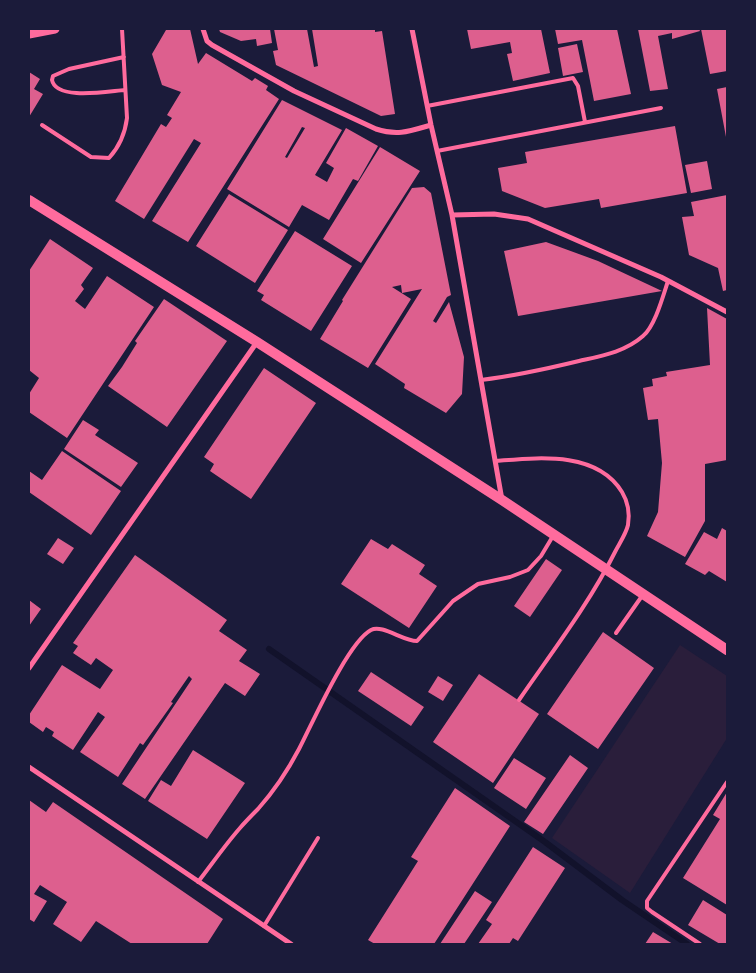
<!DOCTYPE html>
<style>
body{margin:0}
#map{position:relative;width:756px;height:973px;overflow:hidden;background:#1b1b3a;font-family:"DM Sans",sans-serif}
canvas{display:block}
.frame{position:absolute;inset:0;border:30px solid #1b1b3a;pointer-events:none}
</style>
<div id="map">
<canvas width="756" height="973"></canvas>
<div class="frame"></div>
</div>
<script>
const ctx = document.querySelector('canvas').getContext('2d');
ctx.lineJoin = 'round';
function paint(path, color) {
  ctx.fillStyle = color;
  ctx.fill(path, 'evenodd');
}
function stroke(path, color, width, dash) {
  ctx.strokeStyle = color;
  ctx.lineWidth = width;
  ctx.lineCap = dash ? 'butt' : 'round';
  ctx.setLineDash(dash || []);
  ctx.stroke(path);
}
paint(new Path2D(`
 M680 645 727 676V738L630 893 552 838Z`), '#2a1e3b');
stroke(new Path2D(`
 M269 649 545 842 622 900 687 944`), '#12122b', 6);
paint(new Path2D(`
 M171 29H190L198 64 206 53 252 81 255 78 268 86 266 90 279 99 188 242 152 221 201 143 194 139 144 219 115 201 161 124 166 127 172 118 167 115 181 92 162 85 152 54 166 30Z
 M219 29H270L272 43 257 46 256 39 241 41 220 32Z
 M274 29H307L314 67 318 66 312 29H375V32L382 31 395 114 381 116 276 65 273 51 278 50Z
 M467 29H541L550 73 513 81 507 54 512 53 510 42 471 49Z
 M555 29H617L631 94 594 101 582 40 558 44Z
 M638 29H699L700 31 672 39V33L658 36 668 89 650 91Z
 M701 29H727V71L710 74Z
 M577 44 583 72 563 76 558 48Z
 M29 72 40 79 34 89 43 94 29 117Z
 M727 87V137H726L717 89Z
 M282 100 342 130 315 175 327 182 334 168 326 163 346 128 378 146 358 181 353 179 329 220 302 205 289 227 227 189ZM302 127 305 128 287 158 285 157Z
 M675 126 687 193 601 208 599 199 545 208 502 191 498 168 527 163 525 152Z
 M380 147 420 171 361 263 323 239Z
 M707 161 712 189 691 193 685 165Z
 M424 187 431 193 451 295 447 297 433 321 436 323 449 302 464 357 462 394 446 413 404 388 405 384 375 364 422 289 402 293 401 285 392 287 411 299 368 368 320 339 343 301 342 300 412 188Z
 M229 194 288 230 255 283 196 246Z
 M727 195V290L723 291 718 268 689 255 682 217 694 216 691 202Z
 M295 231 352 266 311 331 261 300 264 295 257 291Z
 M50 239 93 268 81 285 84 289 75 301 85 309 107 276 154 307 67 438 29 412V394L39 378 29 370V271Z
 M546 242 598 261 662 291 518 316 504 251Z
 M164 299 227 341 167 427 108 386 122 367 137 343 135 341Z
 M707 308 727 319V460L705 464V521L685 557 647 536 658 512 662 463 658 419 648 420 643 388 653 386 652 379 667 376 666 372 710 365Z
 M264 368 316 403 251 499 210 471 214 464 204 457Z
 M83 420 99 430 95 435 138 463 121 487 64 449Z
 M62 451 121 491 91 535 29 492V471L42 480Z
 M722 528 727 531V582L709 571 705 575 685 564 704 532 717 539Z
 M58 538 74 548 63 564 47 554Z
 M371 539 388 549 392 544 425 565 419 574 437 586 409 628 341 584Z
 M135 555 227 620 219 631 247 650 239 661 260 674 245 696 225 683 145 799 122 784 192 679 189 676 171 702 173 703 143 745 140 743 118 777 80 752 105 717 98 712 73 750 52 736 54 732 46 727 43 732 29 722V715L62 665 100 689 113 670 96 658 91 665 73 653 78 646 73 643Z
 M546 559 562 570 530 617 514 606Z
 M29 600 41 609 29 626Z
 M603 632 654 668 598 749 547 714Z
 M371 672 424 707 411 726 358 691Z
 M479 674 539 714 493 783 433 742Z
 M438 676 453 685 443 701 428 692Z
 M193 750 245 783 207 839 148 801 161 780 171 786Z
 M570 755 588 768 543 834 524 822Z
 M514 758 546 778 526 809 494 788Z
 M455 788 510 826 434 944H375L368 940 418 861 411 857Z
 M727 792V905L683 878 720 819 713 815Z
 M29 800 46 812 53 802 223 919 207 944H132L96 921 81 942 53 924 67 902 40 885 34 894 47 901 34 922 29 919Z
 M533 847 565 868 518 941 513 938 509 944H478L492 924 486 920Z
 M475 891 492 902 464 944H440Z
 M703 900 727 915V944H720L688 925Z
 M653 932 673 944H645Z`), '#dd5f8e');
stroke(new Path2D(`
 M124 57 69 69 53 76 52 80C56 101 109 91 125 90
 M427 106 573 78 578 86 585 122
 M42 125 91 157 109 158C120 146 125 134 127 118L122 29
 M437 151 661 108
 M481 380C514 376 546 369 579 361 601 356 625 352 643 336 655 326 663 296 668 281
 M495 461C536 458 596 450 622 492 628 502 630 513 628 525 626 534 619 544 615 552 589 604 552 652 519 700
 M616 633 642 596
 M198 882C212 864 225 845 240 828 246 821 252 815 258 809 274 791 288 770 299 749 312 724 348 642 371 630 382 624 403 641 417 641L453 601 478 584 510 577 528 570 541 556 553 536
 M264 926 318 838
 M700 944 652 912 647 908V901L727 782`), '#ff6b9d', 4);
stroke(new Path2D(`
 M203 29 207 41 212 45 294 91 376 129C398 136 410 131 431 125
 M412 29 431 125 452 215 502 500
 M452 215 494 214 528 219 661 277 727 312
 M29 668 257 342
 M29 767 291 944`), '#ff6b9d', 5);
stroke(new Path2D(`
 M29 34 55 29`), '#ff6b9d', 9);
stroke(new Path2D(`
 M29 200 257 342 502 500 727 650`), '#ff6b9d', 10);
</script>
